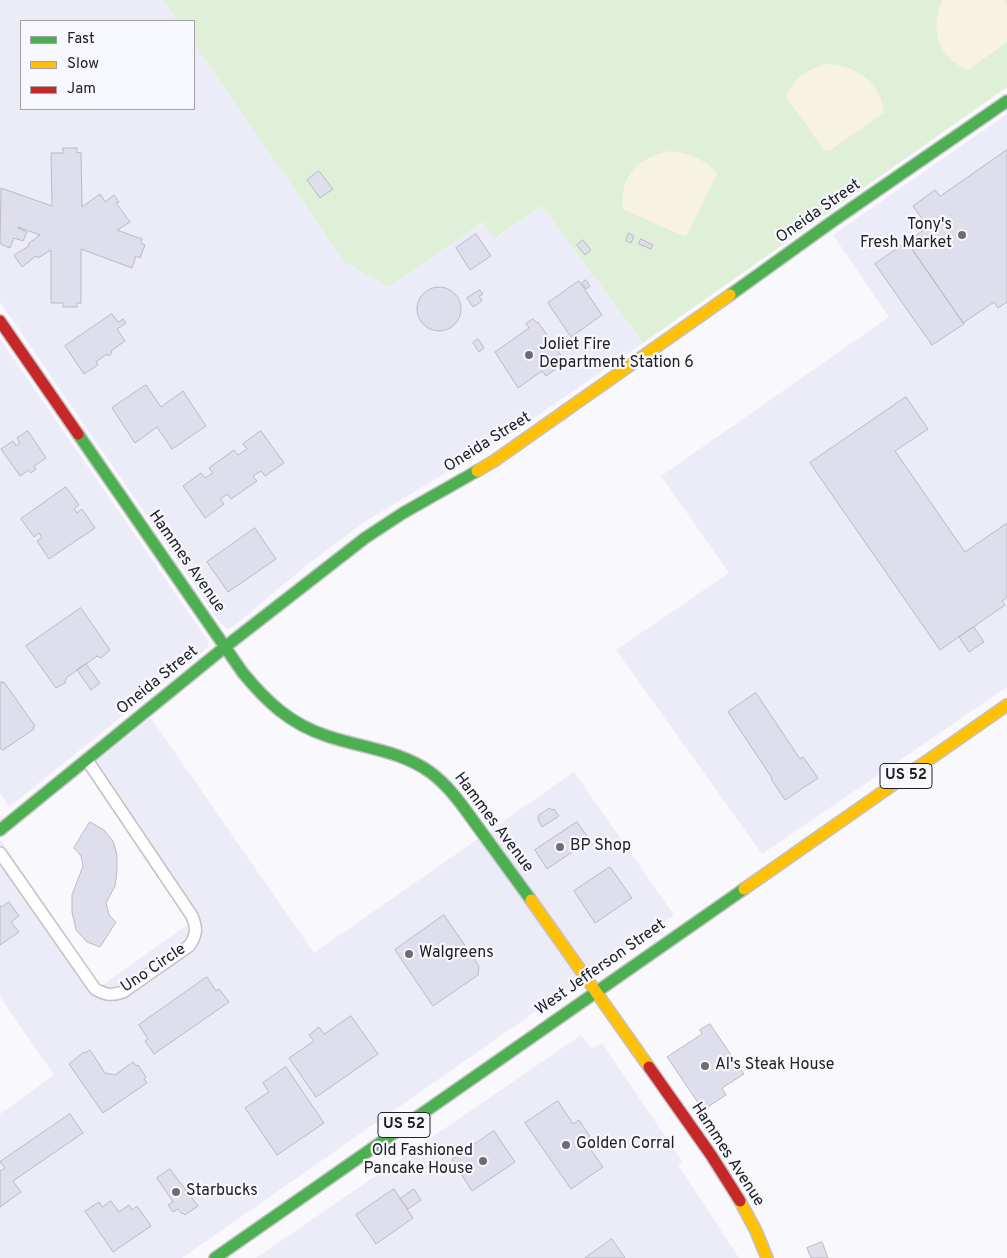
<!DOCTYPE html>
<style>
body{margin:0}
#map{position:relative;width:1007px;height:1258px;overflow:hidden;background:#f8f8fd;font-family:Overpass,sans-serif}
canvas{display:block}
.legend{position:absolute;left:20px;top:20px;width:175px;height:90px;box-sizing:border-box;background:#f7f7fe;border:1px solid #a1a1a7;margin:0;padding:6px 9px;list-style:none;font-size:15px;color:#202025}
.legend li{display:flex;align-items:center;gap:10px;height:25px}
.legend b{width:25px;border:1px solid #a1a1a7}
</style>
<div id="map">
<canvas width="1007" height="1258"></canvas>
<ul class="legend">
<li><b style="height:6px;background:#4caf50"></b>Fast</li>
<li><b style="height:6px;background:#ffc107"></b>Slow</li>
<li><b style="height:6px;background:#c62828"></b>Jam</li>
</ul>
</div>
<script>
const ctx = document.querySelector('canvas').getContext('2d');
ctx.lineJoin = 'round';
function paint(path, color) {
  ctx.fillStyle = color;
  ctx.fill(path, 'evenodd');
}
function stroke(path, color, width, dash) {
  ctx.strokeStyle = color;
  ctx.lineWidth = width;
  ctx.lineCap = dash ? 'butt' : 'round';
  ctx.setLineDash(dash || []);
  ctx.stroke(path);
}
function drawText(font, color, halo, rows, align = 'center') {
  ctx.font = font + ' Overpass,sans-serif';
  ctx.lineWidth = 4.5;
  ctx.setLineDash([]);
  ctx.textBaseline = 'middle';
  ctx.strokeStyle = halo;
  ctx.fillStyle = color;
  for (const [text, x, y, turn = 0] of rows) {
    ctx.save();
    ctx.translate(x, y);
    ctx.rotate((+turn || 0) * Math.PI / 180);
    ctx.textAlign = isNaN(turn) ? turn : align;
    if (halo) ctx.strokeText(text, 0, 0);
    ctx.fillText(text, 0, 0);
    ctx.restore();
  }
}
paint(new Path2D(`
 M0 0H163L178 21H21V109H194V44L345 263 389 287 483 222 496 239 542 206 643 343 512 433 366 521 307 565 235 625 228 629 221 624 0 302Z
 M1007 114V687L762 854 616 650 729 573 661 476 889 317 833 235Z
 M0 339 208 641V646L203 651 9 807 0 793Z
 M151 718 314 953 574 772 674 915 182 1258H0V1114L54 1075 0 997V841L1 840 101 986 190 923 85 770Z
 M581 1035 592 1049 602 1043 682 1161 678 1165 739 1258H256Z`), '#ececf9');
paint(new Path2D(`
 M163 0H1007V87L643 343 542 206 495 239 483 222 389 287 345 263 194 44V21H178Z`), '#e0f0d8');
paint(new Path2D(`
 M942 0H1004L1007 5V42L968 70C937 57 930 30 942 0Z
 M827 64C856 66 881 81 884 113L829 151 824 150 786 97C794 77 806 70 827 64Z
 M671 151C689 154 706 159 717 174L687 235 683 236 623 209C619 175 639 157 671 151Z`), '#f8f2e0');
const building = new Path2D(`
 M63 148H77V153L81 152 82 207 100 194 105 202 114 195 119 202 116 203 130 222 117 230 142 239 141 243 145 245 140 258 136 256 132 268 81 249V303H77V307H63V303H51V250L38 258 36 256 22 267 14 255 29 246 28 244 40 235 18 227V228L27 232 23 241 14 238 10 248 2 245 0 242 1 188 52 206 51 153H63Z
 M1007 150V302L998 308 994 302 963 323 907 242 928 227 913 206 935 190 940 196Z
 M319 171 333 189 320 198 307 180Z
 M629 233 634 236 631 243 626 241Z
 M476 234 491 256 470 270 456 248Z
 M641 239 653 245 651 249 639 244Z
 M583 240 591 250 585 255 577 245Z
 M907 242 964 324 932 345 875 264Z
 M586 280 590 286 586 289 582 283Z
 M579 281 602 315 571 337 548 303Z
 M417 309a22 22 0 1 1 44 0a22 22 0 1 1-44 0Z
 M480 290 483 294 479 296 482 301 473 307 467 298Z
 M112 314 118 322 123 319 126 323 117 329 125 341 111 351 112 353 108 356 107 354 96 362 98 365 84 374 65 346Z
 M533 319 537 323 538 322 562 357 561 358 564 363 546 376 542 371 518 388 495 352 529 328 526 324Z
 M478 339 484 348 479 352 473 343Z
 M146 385 161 407 183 391 206 426 172 449 157 427 135 443 112 408Z
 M906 397 928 429 895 451 965 552 1007 523V597L1002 601 1005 605 940 650 810 463Z
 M28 431 46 458 34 466 36 469 31 473 29 470 20 476 1 449 13 441 16 446 20 443 17 438Z
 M261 431 284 463 265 476 261 471 253 476 257 481 231 499 228 494 220 499 224 504 205 518 183 486 201 473 205 478 213 473 209 468 234 450 238 455 247 449 243 444Z
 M66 487 79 505 74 509 77 513 82 509 95 528 49 559 37 541 42 538 39 533 34 537 21 519Z
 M255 528 276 559 228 592 207 562Z
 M81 608 110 650 101 658 97 656 86 664 66 678 65 683 56 688 26 646Z
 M974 627 984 642 969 652 959 637Z
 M86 664 100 683 91 690 77 670Z
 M2 682V683L4 682 35 726 33 727 34 729 3 750 0 748V683Z
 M756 693 800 759 803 757 818 778 785 800 771 779 772 778 728 712Z
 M550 808 552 810 554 809 559 816 542 827 538 820 539 819 538 816Z
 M90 822 104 830 113 841 117 855V871L115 886 106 903 109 915 116 922 100 947 87 942 76 930 72 912V895L83 866 81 856 74 848Z
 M577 822 590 840 547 869 535 850Z
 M610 867 632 898 595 923 574 891Z
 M9 902 19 916 11 922 19 932 0 945V905L1 907Z
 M444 915 479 966 478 975 433 1006 395 950Z
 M207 977 216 991 219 989 229 1002 154 1054 145 1041 148 1039 139 1025Z
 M351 1016 378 1054 316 1097 289 1058 314 1041 309 1035 319 1027 324 1034Z
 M710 1024 744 1074 722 1088 726 1095 703 1110 667 1057 702 1034 700 1030Z
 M90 1050 105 1073 115 1075 133 1062 136 1066 138 1065 146 1077 144 1079 147 1083 103 1113 69 1064 84 1052 85 1053Z
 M286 1067 324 1123 277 1155 245 1108 269 1092 263 1083Z
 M558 1101 573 1124 579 1120 594 1143 589 1147 603 1167 571 1189 525 1123Z
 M70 1114 83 1133 13 1181 21 1192 0 1207V1171L5 1168 0 1162Z
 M494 1131 515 1162 472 1191 452 1160Z
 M170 1169 198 1206 185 1215 183 1213 182 1214 178 1209 173 1212 168 1205 173 1202 157 1178Z
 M394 1189 413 1218 376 1244 356 1215Z
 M414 1189 421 1200 408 1209 400 1199Z
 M111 1201 119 1212 129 1205 132 1210 137 1206 151 1226 113 1252 85 1211 99 1202 102 1207Z
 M612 1239 625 1258H585Z
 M822 1242 828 1258H811L807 1248Z`);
paint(building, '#dedeec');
stroke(building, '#bbbbbf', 1);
const street = new Path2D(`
 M0 853 95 989C106 995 111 996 123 992L189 946C197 935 197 928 192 916L87 760`);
const fast = new Path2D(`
 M730 295 833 221 1007 101
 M78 434 243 673C267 702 290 724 327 736 362 748 399 750 430 772 449 786 462 805 475 823 494 849 513 875 531 900
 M0 830 225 647 365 538 403 513 477 471
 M215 1258 744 889`);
const slow = new Path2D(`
 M477 471 494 461 730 295
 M744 889 1007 705
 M531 900 649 1067
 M740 1201 756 1231 767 1258`);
const jam = new Path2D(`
 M0 321 78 434
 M649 1067 711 1155 740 1201`);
stroke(street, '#c2c2c5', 14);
stroke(fast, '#c2c2c5', 14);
stroke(slow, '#c2c2c5', 14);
stroke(jam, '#c2c2c5', 14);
stroke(street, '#fefeff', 11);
stroke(fast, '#4caf50', 11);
stroke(slow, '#ffc107', 11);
stroke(jam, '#c62828', 11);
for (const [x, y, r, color] of [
 [962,235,5,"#6c6c71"],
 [529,355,5,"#6c6c71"],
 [560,847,5,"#6c6c71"],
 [409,954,5,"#6c6c71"],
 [705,1066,5,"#6c6c71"],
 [566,1145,5,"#6c6c71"],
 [483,1161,5,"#6c6c71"],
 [176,1192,5,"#6c6c71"]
]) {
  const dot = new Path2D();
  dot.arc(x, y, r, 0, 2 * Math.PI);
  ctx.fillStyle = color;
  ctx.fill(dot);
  stroke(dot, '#f7f7fe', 2);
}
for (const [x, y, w] of [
 [906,776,52],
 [404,1125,52]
]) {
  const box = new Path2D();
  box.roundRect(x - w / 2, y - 12.5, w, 25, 4);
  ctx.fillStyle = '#f7f7fe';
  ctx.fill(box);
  stroke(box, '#202025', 1);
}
drawText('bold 15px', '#202025', null, [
 ["US 52",906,776],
 ["US 52",404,1125]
]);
drawText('16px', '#202025', '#f7f7fe', [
 ["Oneida Street",819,212,-35],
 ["Oneida Street",488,443,-32],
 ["Hammes Avenue",186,562,55],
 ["Oneida Street",158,681,-39],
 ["Hammes Avenue",493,823,53],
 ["West Jefferson Street",601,968,-35],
 ["Uno Circle",154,969,-34],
 ["Hammes Avenue",727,1155,57]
]);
drawText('16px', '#202025', '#f7f7fe', [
 ["Tony's",952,226,"right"],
 ["Fresh Market",952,244,"right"],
 ["Joliet Fire",539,346],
 ["Department Station 6",539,364],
 ["BP Shop",570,847],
 ["Walgreens",419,954],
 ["Al's Steak House",715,1066],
 ["Golden Corral",576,1145],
 ["Old Fashioned",473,1152,"right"],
 ["Pancake House",473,1170,"right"],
 ["Starbucks",186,1192]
], 'left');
</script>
